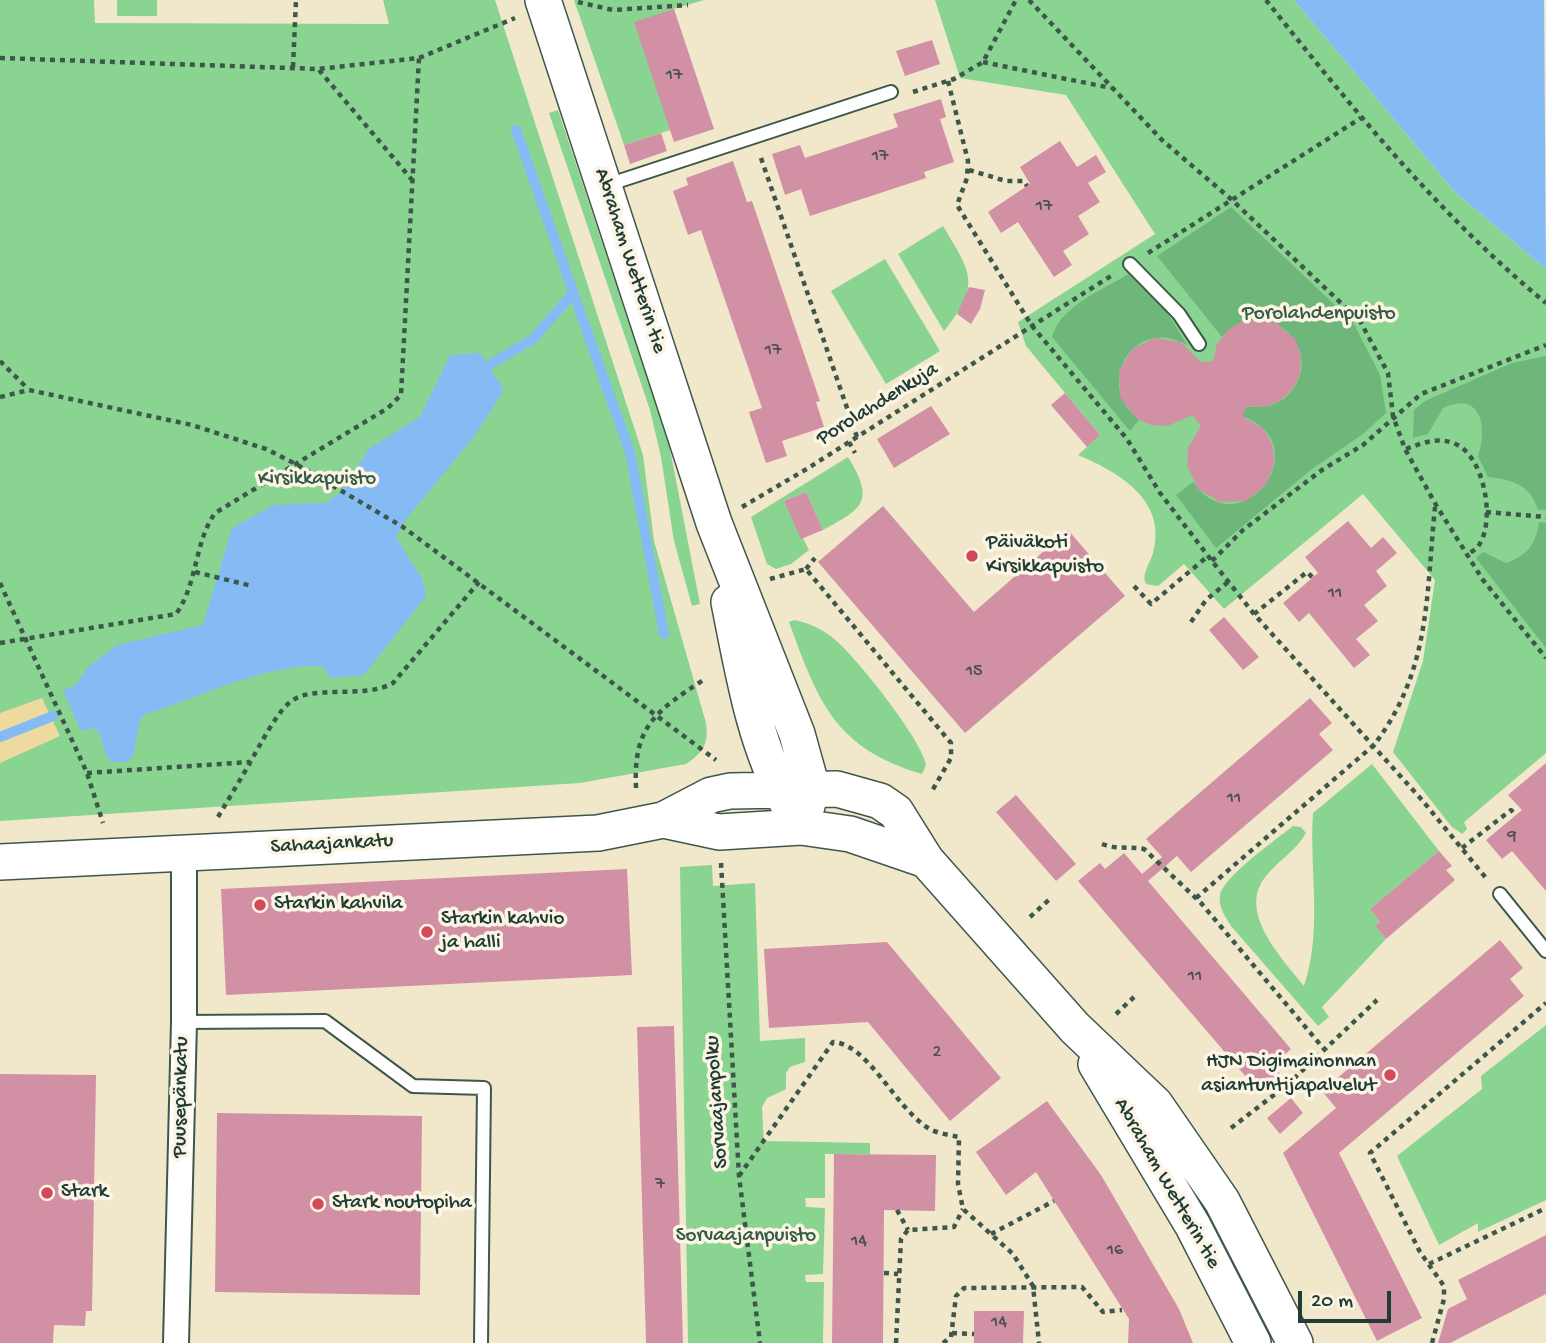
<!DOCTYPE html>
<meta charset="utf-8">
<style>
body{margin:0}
#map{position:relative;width:1546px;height:1343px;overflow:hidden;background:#f1e8cb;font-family:"Gochi Hand",sans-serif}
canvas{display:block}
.scale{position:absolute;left:1298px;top:1291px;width:93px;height:32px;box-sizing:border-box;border:4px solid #1f3d34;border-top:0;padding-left:9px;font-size:21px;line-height:24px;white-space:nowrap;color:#1f3d34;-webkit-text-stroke:5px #fcf5e5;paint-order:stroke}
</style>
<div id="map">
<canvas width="1546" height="1343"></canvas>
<div class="scale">20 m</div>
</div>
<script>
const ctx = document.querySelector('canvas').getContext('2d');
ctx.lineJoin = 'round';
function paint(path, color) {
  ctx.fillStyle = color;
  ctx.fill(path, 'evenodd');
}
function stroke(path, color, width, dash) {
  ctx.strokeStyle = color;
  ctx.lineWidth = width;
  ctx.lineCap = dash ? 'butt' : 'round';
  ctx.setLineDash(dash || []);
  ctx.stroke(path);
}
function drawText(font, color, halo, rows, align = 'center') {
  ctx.font = font + ' "Gochi Hand",sans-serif';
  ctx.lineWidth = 7;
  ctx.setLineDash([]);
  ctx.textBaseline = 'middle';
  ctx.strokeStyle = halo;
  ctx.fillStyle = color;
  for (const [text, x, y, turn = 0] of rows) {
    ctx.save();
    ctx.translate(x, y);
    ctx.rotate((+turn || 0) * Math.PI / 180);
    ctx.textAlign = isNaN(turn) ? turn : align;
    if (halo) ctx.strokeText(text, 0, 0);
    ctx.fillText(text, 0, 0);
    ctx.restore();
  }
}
paint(new Path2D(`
 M0 0H94L95 23 389 24 383 0H495L643 455 654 541 706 723C709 743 703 753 686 764L580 783 0 821Z
 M117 0H157V16H117Z
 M574 0H704L674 9 670 130 624 145Z
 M935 0H1294L1455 192 1546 269V753L1464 822 1467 829 1462 834 1451 826 1393 752 1423 661 1435 580 1363 494 1224 609 1184 564 1158 586 1146 584C1141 574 1150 564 1153 553 1168 500 1118 472 1078 455L1100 435 1026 346 1018 322 1155 234 1066 95 960 78Z
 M558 110 669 444 700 604 692 606 674 541 661 457 650 410 549 113Z
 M943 226C971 273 982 284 944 331L898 254Z
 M885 259 940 351 886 384 831 291Z
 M848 457C875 501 864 508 823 530L806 492 784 501 809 550 791 564 776 569 767 564 751 517Z
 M794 620C809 623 821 628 833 638 854 654 923 741 926 765L922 774C834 748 818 701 789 622Z
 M1372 764 1439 851 1370 909 1380 922 1375 926 1386 939 1322 1007 1329 1017 1318 1026 1231 926C1225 916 1218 907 1220 895 1224 876 1277 839 1293 826L1301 827 1306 833C1296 851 1279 860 1266 876 1236 912 1283 959 1304 986 1323 930 1309 870 1313 813Z
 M712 865 713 886 755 883 760 1041 805 1038V1062L790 1067 786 1073V1089L767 1098 762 1107 764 1145 767 1141 870 1143V1154H825V1198H805L806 1207 825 1208 823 1274 805 1275 806 1282H824L823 1343H688L680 867Z
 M1546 1025V1200L1478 1232V1223L1439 1245 1397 1156 1482 1089 1481 1076Z`), '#89d490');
paint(new Path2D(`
 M1231 207 1353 322 1380 375 1386 413 1363 434 1312 469 1216 548 1176 495 1193 482C1240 549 1321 445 1242 416L1247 406C1263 409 1280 405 1291 392 1328 346 1262 291 1222 337L1157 256Z
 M1128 274 1163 306 1188 346C1138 314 1091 381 1139 420L1130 431 1052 337C1061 305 1102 291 1128 274Z
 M1546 356V510H1538C1531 485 1511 479 1488 477L1478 456C1488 427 1481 390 1443 408L1428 434 1413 438 1414 410 1425 401 1512 363Z
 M1539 522 1546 523V648L1476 558 1483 552 1506 563C1527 556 1536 544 1539 522Z`), '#6eb67a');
paint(new Path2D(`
 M42 698 60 736 0 763V713Z`), '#eeda9e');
paint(new Path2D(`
 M1294 0H1544L1546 269 1455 192Z
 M480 353 504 390 473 438 406 519 396 537 423 581 426 596 364 675 330 678 322 666C265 664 202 696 146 714L140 719 133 757 126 762H112C102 753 104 739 96 728L81 731 63 690 76 685 87 668 117 645 203 625 232 528 274 505 325 503 339 494 370 448 420 417 450 355Z`), '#85bbf5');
stroke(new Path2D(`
 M516 130 630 453 664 634
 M477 372 533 339 574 292
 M0 737 53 716`), '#85bbf5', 10);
paint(new Path2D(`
 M674 9 714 129 674 142 634 22Z
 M932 40 940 64 905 76 896 51Z
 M941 99 946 117 940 119 954 162 924 172 926 178 810 216 801 189 785 195 772 154 800 145 805 158 898 127 893 114Z
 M661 133 667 151 630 164 624 145Z
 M1060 141 1077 167 1096 155 1106 172 1088 183 1100 202 1078 216 1089 234 1063 251 1072 265 1054 277 1018 222 1001 233 988 212 1030 184 1020 167Z
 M733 161 747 202 752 201 820 401 816 402 824 427 782 441 787 456 766 463 749 412 762 408 701 230 688 235 673 191 688 185 686 178Z
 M969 287 985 290 980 309 971 324 957 314Z
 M1259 319 1276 323 1296 340 1301 357 1300 374 1293 389 1280 401 1264 407 1247 406 1242 416 1264 429 1272 444 1275 461 1266 485 1246 501 1220 502 1198 489 1187 465 1188 448 1201 426 1192 415 1168 426 1151 425 1136 418 1120 397 1119 371 1132 349 1155 338 1181 342 1201 362 1213 361 1217 344 1228 330 1242 321Z
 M1065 393 1100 435 1087 447 1051 405Z
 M931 406 950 434 894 468 877 439Z
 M806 492 823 530 801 539 784 501Z
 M883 506 974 612 1068 530 1125 596 965 733 818 562Z
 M1348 521 1371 548 1383 537 1397 553 1376 571 1387 586 1364 605 1378 621 1356 639 1370 655 1354 668 1309 613 1299 622 1283 603 1318 573 1305 557Z
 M1224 617 1259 657 1243 670 1209 630Z
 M1310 698 1332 723 1319 734 1333 750 1191 872 1177 856 1148 881 1291 1049 1273 1065 1280 1074 1259 1092 1078 881 1100 863 1105 869 1124 853 1142 874 1162 857 1146 839Z
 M1546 763V891L1512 851 1502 859 1486 840 1522 810 1508 795Z
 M1016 795 1076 864 1056 881 996 812Z
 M1439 851 1452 866 1446 870 1455 880 1386 939 1375 926 1380 922 1370 909Z
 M627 869 632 975 226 995 221 889Z
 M1500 940 1523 968 1510 979 1524 996 1339 1153 1422 1318 1377 1341 1283 1153 1336 1108 1322 1091Z
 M887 942 1001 1078 950 1121 868 1022 769 1028 764 949Z
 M674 1026 683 1343H646L637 1027Z
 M0 1074 96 1075 92 1311H86L85 1326 54 1325 53 1343H0Z
 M1291 1098 1303 1113 1280 1134 1267 1118Z
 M1047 1101 1101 1175 1179 1309 1193 1343H1128L1129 1319 1036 1172 1006 1195 976 1152Z
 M217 1113 422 1116 420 1295 215 1292Z
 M834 1154 936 1155 935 1211 884 1210 883 1343H832Z
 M1546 1235V1294L1450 1343H1438L1448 1309 1467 1299 1458 1280Z
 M974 1311H1024L1023 1343H974Z`), '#d190a3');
const service = new Path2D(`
 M604 186 891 92
 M1130 264 1179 314 1199 344
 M1500 894 1546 951
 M184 1022 325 1021 413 1086 484 1088 481 1343`);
const minor = new Path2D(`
 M176 1343 184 1022V852`);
const secondary = new Path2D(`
 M543 0 714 523 797 734 812 788 801 827
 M729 602C743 672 754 743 789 806
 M663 820 719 832 801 827 850 834 926 860
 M0 862 598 833 663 820 711 795 730 791 837 789 880 801 896 812 926 860 1075 1028 1155 1104 1222 1201 1295 1343
 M1096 1064 1193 1226 1253 1343`);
stroke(service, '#3e574b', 16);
stroke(minor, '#3e574b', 28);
stroke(secondary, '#3e574b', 38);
stroke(new Path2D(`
 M1029 0 1162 140 1232 200 1360 321 1388 373 1393 416 1405 449 1436 505 1483 580 1546 658
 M1266 0C1351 107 1440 216 1546 303
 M578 2 613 10 688 5
 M0 58 318 69 419 58 515 18
 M983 62 1111 88
 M293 67 296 0
 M319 70 413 181
 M948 81 968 161 967 178 957 205 1032 326 1127 439 1160 493 1212 561 1254 614 1422 800 1486 878
 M913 92 954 79 983 62 1016 0
 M761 158 857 437
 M969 170 1006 181H1024L1027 186
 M1148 253 1361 118
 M0 361 28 389
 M0 397 29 390 192 425 266 449 294 463 403 527 716 760
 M849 442 855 453
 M1406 449C1422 443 1437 437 1453 443 1484 453 1496 520 1479 545 1477 549 1471 552 1467 555
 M742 507 805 470 1114 274
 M1486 512 1546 517
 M1212 561 1243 530 1322 470 1363 445 1421 394 1546 345
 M806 569 815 558
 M195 572 252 586
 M770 579 806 569 951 743V758L932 791
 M0 583 87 773 103 823
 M1134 586 1151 604 1208 556
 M1254 614 1307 572 1313 578
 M1191 622 1206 600 1228 582
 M0 643 176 614C198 583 194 543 215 513L388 408 401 395 419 58
 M87 773 250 762C260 746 275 715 289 703 311 683 364 700 393 683L479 582
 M636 788C633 726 656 711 705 679
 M218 817 250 763
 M1102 844C1119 850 1128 846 1144 849L1201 903 1324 1049
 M1462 848 1511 810 1516 815
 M721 863 739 1176 760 1343
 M1196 898 1374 745C1431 670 1426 595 1435 507
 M1030 917 1052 897
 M1116 1014 1134 997
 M1231 1128 1287 1085 1377 1000
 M739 1176 833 1042C868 1044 894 1106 928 1128 936 1133 949 1135 959 1137L958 1184 963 1209 1013 1254 1033 1286 1039 1343
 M897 1210 908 1230
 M991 1234 1054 1201
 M1429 1264 1546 1208
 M884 1273 898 1274
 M952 1333 974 1334
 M896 1343 901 1239 908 1230 954 1227 963 1209
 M943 1343 951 1337 956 1296 964 1288 1082 1287 1103 1312 1122 1310
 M1432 1343 1444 1299V1286L1420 1252 1370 1153 1546 1003`), '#3e574b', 4.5, [5, 5]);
stroke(service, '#fff', 12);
stroke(minor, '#fff', 24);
stroke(secondary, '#fff', 35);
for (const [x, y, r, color] of [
 [972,556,7,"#d1495b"],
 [260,905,7,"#d1495b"],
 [427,932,7,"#d1495b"],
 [1390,1075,7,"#d1495b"],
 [47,1193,7,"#d1495b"],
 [318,1204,7,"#d1495b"]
]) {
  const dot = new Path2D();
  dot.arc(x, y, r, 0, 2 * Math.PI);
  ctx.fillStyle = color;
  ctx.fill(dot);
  stroke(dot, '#fcf5e5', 2.5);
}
drawText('18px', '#4c5250', null, [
 ["17",674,76],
 ["17",880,157],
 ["17",1044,207],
 ["17",773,351],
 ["11",1335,594],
 ["15",974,672],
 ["11",1234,799],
 ["9",1512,837],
 ["11",1195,977],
 ["2",937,1053],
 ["7",660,1185],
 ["14",859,1242],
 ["16",1115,1251],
 ["14",999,1323]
]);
drawText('21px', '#1f3d34', '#fcf5e5', [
 ["Abraham Wetterin tie",629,261,72],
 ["Porolahdenkuja",878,405,-32],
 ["Sahaajankatu",332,845,-3],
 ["Puusepänkatu",182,1097,-89],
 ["Sorvaajanpolku",718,1102,-94],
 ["Abraham Wetterin tie",1166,1184,60]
]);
drawText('21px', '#345b46', '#fcf5e5', [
 ["Porolahdenpuisto",1319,315],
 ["Kirsikkapuisto",317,480],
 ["Sorvaajanpuisto",746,1237]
]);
drawText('21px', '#1f3d34', '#fcf5e5', [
 ["Päiväkoti",986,544],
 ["Kirsikkapuisto",986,568],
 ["Starkin kahvila",274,905],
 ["Starkin kahvio",441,920],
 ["ja halli",441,944],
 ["HJN Digimainonnan",1376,1063,"right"],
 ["asiantuntijapalvelut",1376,1087,"right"],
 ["Stark",61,1193],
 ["Stark noutopiha",332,1204]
], 'left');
</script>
